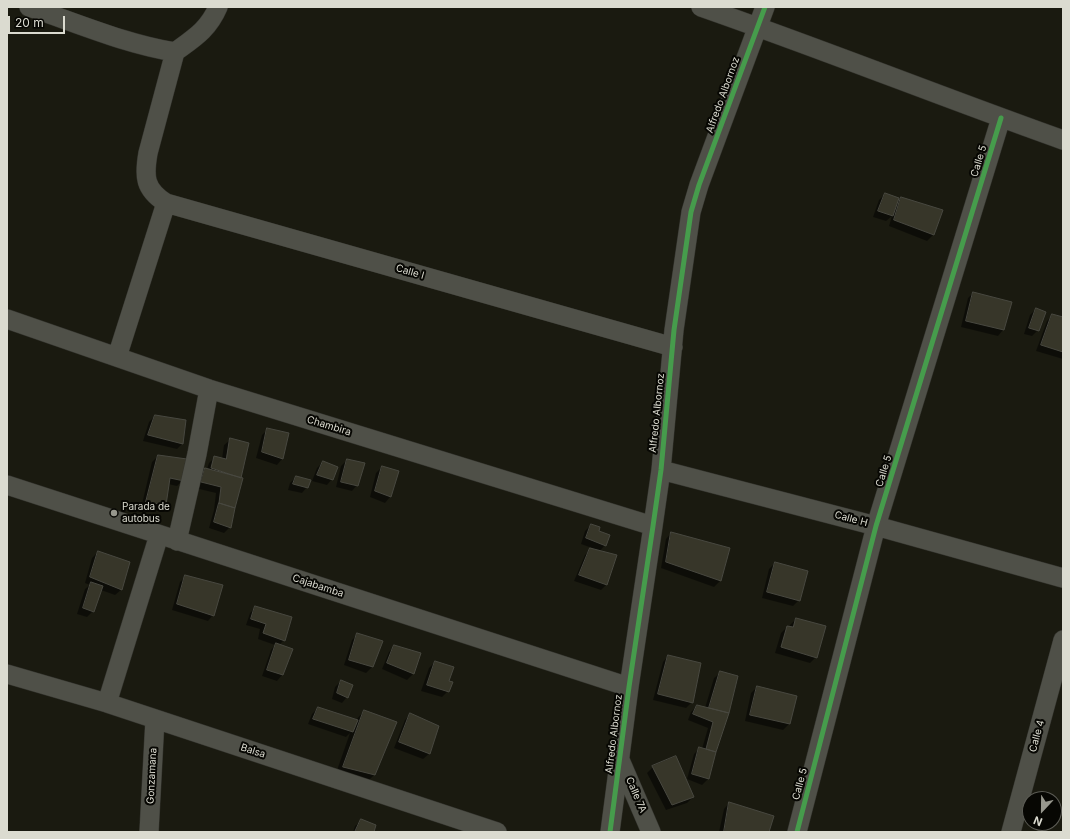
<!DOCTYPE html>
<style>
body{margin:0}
#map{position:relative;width:1070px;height:839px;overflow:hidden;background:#1a1a10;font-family:Inter,sans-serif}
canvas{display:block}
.frame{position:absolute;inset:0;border:8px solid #dbdbd0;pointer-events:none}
.north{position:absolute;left:1022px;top:791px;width:40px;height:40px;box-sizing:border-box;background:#070703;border:1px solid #5c5c55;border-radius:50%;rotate:202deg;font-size:11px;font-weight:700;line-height:16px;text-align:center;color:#dbdbd0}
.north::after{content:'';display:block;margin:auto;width:14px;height:18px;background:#97978d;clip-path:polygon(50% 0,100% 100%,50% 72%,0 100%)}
.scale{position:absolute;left:8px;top:16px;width:57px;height:18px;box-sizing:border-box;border:2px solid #dbdbd0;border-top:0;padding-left:5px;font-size:12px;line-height:14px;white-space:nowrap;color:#dbdbd0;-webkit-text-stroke:3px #070703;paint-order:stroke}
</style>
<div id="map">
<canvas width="1070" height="839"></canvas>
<div class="frame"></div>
<div class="north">N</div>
<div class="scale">20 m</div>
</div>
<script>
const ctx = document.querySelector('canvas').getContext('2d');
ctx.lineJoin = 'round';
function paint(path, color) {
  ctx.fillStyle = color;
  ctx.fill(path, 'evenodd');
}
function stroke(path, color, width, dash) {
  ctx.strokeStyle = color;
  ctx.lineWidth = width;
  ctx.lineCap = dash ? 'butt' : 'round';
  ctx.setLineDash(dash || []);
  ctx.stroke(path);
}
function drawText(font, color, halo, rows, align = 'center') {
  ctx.font = font + ' Inter,sans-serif';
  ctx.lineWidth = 4;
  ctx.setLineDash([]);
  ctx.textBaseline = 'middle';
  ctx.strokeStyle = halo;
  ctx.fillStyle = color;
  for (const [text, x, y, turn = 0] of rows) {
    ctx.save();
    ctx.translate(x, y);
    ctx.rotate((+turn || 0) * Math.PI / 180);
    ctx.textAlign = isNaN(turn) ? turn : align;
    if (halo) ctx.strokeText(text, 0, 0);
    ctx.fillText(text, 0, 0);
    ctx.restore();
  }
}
paint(new Path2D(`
 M885 194 896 203 901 198 941 211 933 235 927 241 889 226 892 216 886 221 873 217 879 200Z
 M973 293 1003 330 998 336 961 327 968 298Z
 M1036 309 1038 330 1032 336 1024 334 1030 315Z
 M1053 315 1063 318V359L1036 351 1047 321Z
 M155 416 182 444 177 449 143 441 149 422Z
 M268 429 288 434 282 459 277 465 256 458 262 435Z
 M230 440 247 444 230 527 224 533 209 528 214 510 216 493 195 488 200 475 206 469H207L209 463 215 457 222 459 224 445Z
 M158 456 183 480 177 486 168 484 165 505 159 511 141 508 152 462Z
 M347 460 357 485 352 491 336 487 341 466Z
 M323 462 332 479 327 485 312 481 317 468Z
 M382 467 390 497 385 503 370 497 376 473Z
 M296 477 307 487 302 493 288 490 290 483Z
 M591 525 598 531 605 545 599 552 606 585 601 590 574 581 585 555 592 548 581 544 585 531Z
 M671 533 729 549 720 581 714 587 661 568 666 539Z
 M98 552 121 590 115 595 101 590 93 611 87 617 77 614 85 589 90 585 85 583 92 558Z
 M775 563 799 600 793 606 762 598 769 569Z
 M186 576 213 615 208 621 172 610 180 582Z
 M256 607 284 640 279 645 282 675 277 681 262 676 271 650 275 645 258 639 260 629 246 625 250 613Z
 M796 619 816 657 810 663 775 653 781 633 787 627 789 628 790 625Z
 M358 634 381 641 372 667 366 673 344 665 352 640Z
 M395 646 419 654 413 674 407 680 382 669 389 652Z
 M668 656 692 702 686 708 653 700 663 662Z
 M435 662 448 681V691L442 697 421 691 429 668Z
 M720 673 728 713 708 779 702 785 687 779 694 754 700 748 702 749 708 728 688 720 691 712 697 706 705 708 714 678Z
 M341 681 347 697 342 703 332 699 335 687Z
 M757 687 796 697 789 724 783 730 745 721 751 693Z
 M318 708 356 720 364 711 374 775 365 784 335 776 350 733 346 737 308 724 312 714Z
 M410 715 438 727 429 754 423 759 394 748 405 720Z
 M676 757 693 797 687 803 666 810 647 773 653 767Z
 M729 803 768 832H719L724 809Z
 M361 821 373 832H353L355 826Z`), '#0007');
const building = new Path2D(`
 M885 193 899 198 893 216 878 211Z
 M901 197 943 210 934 235 894 220Z
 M973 292 1012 302 1004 330 966 321Z
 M1036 308 1046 312 1039 331 1029 328Z
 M1052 314 1063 317V352L1041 345Z
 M155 415 186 420 183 444 148 435Z
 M267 428 289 433 283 459 262 452Z
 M230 438 249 443 241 478 211 468 214 456 226 459Z
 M158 455 187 459 184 481 170 478 166 505 146 502Z
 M347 459 365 463 358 486 341 482Z
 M323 461 338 467 333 480 317 475Z
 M382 466 399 471 391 497 375 491Z
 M205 468 243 478 235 508 219 503 221 487 201 482Z
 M296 476 311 480 308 488 293 484Z
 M219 503 235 508 231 528 214 522Z
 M591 524 600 527 599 531 610 535 606 546 586 538Z
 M671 532 730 548 721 581 666 562Z
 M590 548 617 555 607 585 579 575Z
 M98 551 130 562 122 590 90 577Z
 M775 562 808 571 800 601 767 592Z
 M185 575 223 585 214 616 177 604Z
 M91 582 103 586 94 612 83 608Z
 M255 606 292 617 285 641 263 633 266 624 251 619Z
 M796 618 826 626 817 658 781 647 787 626 793 627Z
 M357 633 383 641 373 667 349 660Z
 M276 643 293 649 283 675 267 670Z
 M394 645 421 653 414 674 387 663Z
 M668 655 701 663 693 703 658 694Z
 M435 661 454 667 449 681 453 682 449 692 427 685Z
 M720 671 738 676 729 713 709 708Z
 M341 680 353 685 348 698 337 693Z
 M757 686 797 696 790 724 750 715Z
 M697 705 729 713 716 752 706 749 713 722 693 714Z
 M318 707 358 720 353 732 313 719Z
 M364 710 397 722 375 775 343 767Z
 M410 713 439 726 430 754 399 742Z
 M699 747 716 752 709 779 692 774Z
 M676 756 694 797 672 805 652 766Z
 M729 802 774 816 769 832H724Z
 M361 819 376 825 374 832H355Z`);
paint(building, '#373629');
stroke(building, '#484840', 1);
const street = new Path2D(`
 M29 7C77 23 125 44 175 52 194 38 208 30 218 7
 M701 7C822 49 942 97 1063 140
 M175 52 148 153C144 176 144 189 166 203L673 347
 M7 319 209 389 653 526
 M117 357 166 203
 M661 470 876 526 1063 578
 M7 485 629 687
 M177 541 197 454 209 389
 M7 674 107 703 497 832
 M107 703 159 535
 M620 760 651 832
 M149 832 155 719
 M610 832 629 687 653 526 661 470 674 330 691 212 699 185 765 7
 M797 832 876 526 1001 118
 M1011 832 1063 640`);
stroke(street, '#33332d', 20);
stroke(street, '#4f5048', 19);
stroke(new Path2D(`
 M610 832 629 687 653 526 661 470 674 330 691 212 699 185 765 7
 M797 832 876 526 1001 118`), '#469c4c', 5);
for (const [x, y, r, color] of [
 [114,513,4,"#97978d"]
]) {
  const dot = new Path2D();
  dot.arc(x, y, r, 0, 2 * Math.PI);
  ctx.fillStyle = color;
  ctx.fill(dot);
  stroke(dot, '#070703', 1.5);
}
drawText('10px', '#dbdbd0', '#070703', [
 ["Alfredo Albornoz",723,95,-70],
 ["Calle 5",979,161,-73],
 ["Calle I",410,272,16],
 ["Alfredo Albornoz",657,413,-84],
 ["Chambira",329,426,17],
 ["Calle 5",884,471,-73],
 ["Calle H",851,519,15],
 ["Cajabamba",318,586,18],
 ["Alfredo Albornoz",614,734,-83],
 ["Calle 4",1037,736,-75],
 ["Balsa",253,751,18],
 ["Gonzamana",152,776,-87],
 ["Calle 5",800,784,-75],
 ["Calle 7A",636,795,67]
]);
drawText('10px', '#dbdbd0', '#070703', [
 ["Parada de",122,507],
 ["autobus",122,519]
], 'left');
</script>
